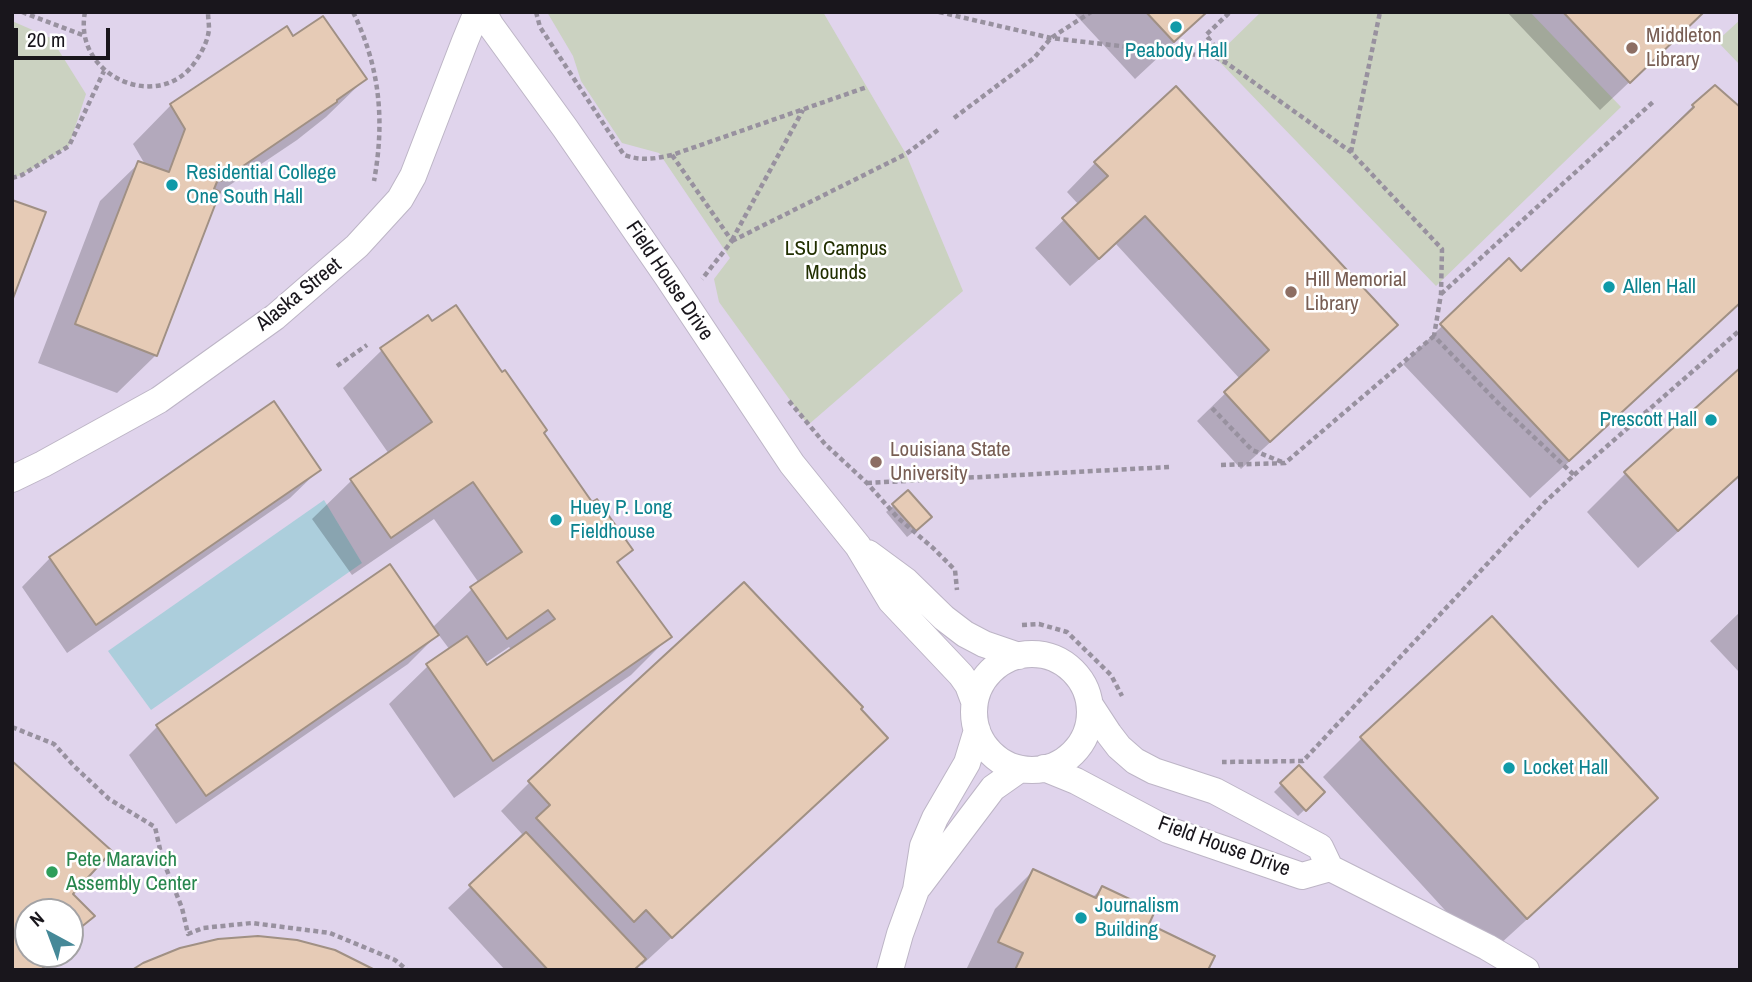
<!DOCTYPE html>
<style>
body{margin:0}
#map{position:relative;width:1752px;height:982px;overflow:hidden;background:#eae1f3;font-family:"Archivo Narrow",sans-serif}
canvas{display:block}
.frame{position:absolute;inset:0;border:14px solid #19161c;pointer-events:none}
.north{position:absolute;left:14px;top:898px;width:70px;height:70px;box-sizing:border-box;background:#fff;border:2px solid #a3a2a4;border-radius:50%;rotate:319deg;font-size:19px;font-weight:700;line-height:28px;text-align:center;color:#19161c}
.north::after{content:'';display:block;margin:auto;width:24px;height:32px;background:#468998;clip-path:polygon(50% 0,100% 100%,50% 72%,0 100%)}
.scale{position:absolute;left:14px;top:28px;width:96px;height:32px;box-sizing:border-box;border:4px solid #19161c;border-top:0;padding-left:9px;font-size:21px;line-height:24px;white-space:nowrap;color:#19161c;-webkit-text-stroke:5px #fff;paint-order:stroke}
</style>
<div id="map">
<canvas width="1752" height="982"></canvas>
<div class="frame"></div>
<div class="north">N</div>
<div class="scale">20 m</div>
</div>
<script>
const ctx = document.querySelector('canvas').getContext('2d');
ctx.lineJoin = 'round';
function paint(path, color) {
  ctx.fillStyle = color;
  ctx.fill(path, 'evenodd');
}
function stroke(path, color, width, dash) {
  ctx.strokeStyle = color;
  ctx.lineWidth = width;
  ctx.lineCap = dash ? 'butt' : 'round';
  ctx.setLineDash(dash || []);
  ctx.stroke(path);
}
function drawText(font, color, halo, rows, align = 'center') {
  ctx.font = font + ' "Archivo Narrow",sans-serif';
  ctx.lineWidth = 5;
  ctx.setLineDash([]);
  ctx.textBaseline = 'middle';
  ctx.strokeStyle = halo;
  ctx.fillStyle = color;
  for (const [text, x, y, turn = 0] of rows) {
    ctx.save();
    ctx.translate(x, y);
    ctx.rotate((+turn || 0) * Math.PI / 180);
    ctx.textAlign = isNaN(turn) ? turn : align;
    if (halo) ctx.strokeText(text, 0, 0);
    ctx.fillText(text, 0, 0);
    ctx.restore();
  }
}
paint(new Path2D(`
 M12 12H1740V970H12ZM28 912H70V954H28Z`), '#e0d4ec');
paint(new Path2D(`
 M547 12H823L906 154 963 291 808 425 719 302 714 279 730 258 659 153 622 143 581 81 573 56Z
 M1261 12H1530L1621 107 1436 286 1215 57Z
 M1740 20V65L1717 41Z
 M12 21 51 38 86 94 69 146 22 175 12 178Z`), '#cbd2c1');
paint(new Path2D(`
 M324 500 362 563 151 710 108 651Z`), '#accedc');
paint(new Path2D(`
 M1073 12H1207L1135 79Z
 M1507 12H1703L1600 110Z
 M293 38 365 79 326 117 297 140 218 193 156 355 117 393 38 363 100 201 139 163 146 166 133 144 171 105Z
 M1715 87 1740 110V303L1530 498 1403 364 1509 261 1521 273 1656 146 1655 144 1693 106Z
 M1095 163 1396 325 1367 354 1241 469 1197 421 1240 379 1116 244 1070 286 1035 248 1079 205 1067 192Z
 M382 350 542 433 591 505 630 550 617 564 669 637 631 675 454 798 389 704 428 666 450 650 438 634 408 664 176 824 129 755 158 726 432 628 472 589 479 583 434 519 352 575 312 519 351 481 389 454 343 388ZM509 647 512 650 487 668 484 664Z
 M1740 370V476L1638 568 1587 512 1625 474Z
 M319 470 290 498 67 653 22 587 50 558Z
 M908 493 922 525 907 537 886 512Z
 M744 584 857 766 642 965 640 962 633 970H505L448 908 510 849 508 848 522 834 501 811 529 783Z
 M1740 612V673L1710 641Z
 M1492 619 1656 798 1618 836 1487 956 1323 777 1361 739Z
 M12 763 71 894 93 916 70 939V912H28V954H53L39 965 12 970Z
 M1299 767 1323 792 1298 816 1274 792Z
 M1033 871 1092 898 1102 888 1146 925 1206 970H966L995 909Z`), '#0003');
const building = new Path2D(`
 M1146 12H1207L1174 42Z
 M1563 12H1704L1630 83Z
 M323 16 367 79 337 100V102L221 181 219 177 214 189 220 192 157 356 75 324 138 161 169 172 185 129 170 104 287 26 293 36Z
 M1715 85 1740 107V303L1569 461 1440 324 1509 258 1521 271 1694 107 1692 105Z
 M1176 86 1398 325 1270 442 1224 392 1269 350 1145 216 1099 259 1062 218 1108 176 1094 162Z
 M12 200 46 212 12 301Z
 M456 305 502 372 505 370 547 430 544 433 592 502 597 499 633 550 617 562 672 637 493 761 426 664 467 636 487 665 555 619 548 610 507 639 470 587 522 552 473 482 391 538 350 479 432 422 380 348 428 315 432 321Z
 M1740 368V475L1678 531 1624 472Z
 M274 401 321 470 96 625 49 557Z
 M908 490 932 517 916 531 892 504Z
 M390 564 439 635 206 796 156 725Z
 M744 582 863 707 861 709 888 738 672 938 646 910 634 922 536 818 550 805 528 781Z
 M1492 616 1658 798 1527 919 1360 737Z
 M12 761 112 851 73 894 95 916 70 936V912H28V954H48L38 962 46 970H12Z
 M1299 765 1325 792 1306 811 1280 783Z
 M526 832 646 959 634 970H548L469 885Z
 M1033 869 1096 898 1102 886 1155 911 1149 924 1215 956 1208 970H1015L1023 953 998 942Z
 M258 936 297 940 335 950 375 970H132L143 963 180 948 218 939Z`);
paint(building, '#e6cbb6');
stroke(building, '#a09084', 2);
const minor = new Path2D(`
 M483 12 491 26 565 128 667 276 792 464 858 546 891 601 961 675 968 685 974 701
 M12 479 43 464 159 400 275 317 357 246 400 199 413 176 465 41 477 12
 M868 553 906 581 944 618 965 634 984 644 1019 656
 M974 712a58 58 0 1 1 116 0a58 58 0 1 1-116 0Z
 M1090 705 1109 734 1119 747 1135 761 1154 771 1215 791 1320 847 1330 868 1487 947 1526 970
 M1044 768 1076 781 1168 830 1302 876 1330 868
 M919 886 993 788 1020 769
 M890 970 900 934 916 890 923 846 935 818 967 763 977 730`);
stroke(minor, '#bdb5c6', 28);
stroke(new Path2D(`
 M22 12 85 36
 M85 12C72 78 163 115 197 59 203 50 208 40 209 29 209 23 208 18 208 12
 M353 12C380 67 385 121 374 181
 M536 12 540 27 624 155C641 161 654 159 672 155L867 87
 M939 12 1051 38 1215 57 1228 64 1351 152 1442 249 1441 294 1434 336 1500 405 1574 475 1545 502 1303 761 1222 762
 M1226 61 1206 35 1230 12
 M954 118 1034 58 1051 38 1091 12
 M1351 152 1380 12
 M672 155 732 241 702 279
 M12 178 22 175 69 146 104 71
 M732 240 803 110
 M732 241 906 154 938 130
 M1441 294 1653 102
 M337 366 367 345
 M789 401 825 444 867 483 898 518 932 547 955 570 957 590
 M1212 408 1252 450 1282 462
 M1221 465 1285 463 1434 336
 M1574 475 1740 330
 M867 483 1169 467
 M1022 625 1039 624 1067 632 1111 675 1122 696
 M12 727 54 744 75 767 109 799 155 827 162 858 182 908 188 934 203 928 252 923 330 933 395 960 407 970`), '#98919f', 4.5, [5, 3.5]);
stroke(minor, '#fff', 26);
for (const [x, y, r, color] of [
 [1176,27,7,"#0f9aa8"],
 [1632,48,7,"#8d6e63"],
 [172,185,7,"#0f9aa8"],
 [1609,287,7,"#0f9aa8"],
 [1291,292,7,"#8d6e63"],
 [1711,420,7,"#0f9aa8"],
 [876,462,7,"#8d6e63"],
 [556,520,7,"#0f9aa8"],
 [1509,768,7,"#0f9aa8"],
 [52,872,7,"#2e9e5b"],
 [1081,918,7,"#0f9aa8"]
]) {
  const dot = new Path2D();
  dot.arc(x, y, r, 0, 2 * Math.PI);
  ctx.fillStyle = color;
  ctx.fill(dot);
  stroke(dot, '#fff', 2.5);
}
drawText('21px', '#785e54', '#fff', [
 ["Middleton",1646,36],
 ["Library",1646,60],
 ["Hill Memorial",1305,280],
 ["Library",1305,304],
 ["Louisiana State",890,450],
 ["University",890,474]
], 'left');
drawText('21px', '#0d838f', '#fff', [
 ["Peabody Hall",1176,51,"center"],
 ["Residential College",186,173],
 ["One South Hall",186,197],
 ["Allen Hall",1623,287],
 ["Prescott Hall",1697,420,"right"],
 ["Huey P. Long",570,508],
 ["Fieldhouse",570,532],
 ["Locket Hall",1523,768],
 ["Journalism",1095,906],
 ["Building",1095,930]
], 'left');
drawText('21px', '#212f00', '#fff', [
 ["LSU Campus",836,249],
 ["Mounds",836,273]
]);
drawText('21px', '#19161c', '#fff', [
 ["Field House Drive",669,281,56],
 ["Alaska Street",299,295,-39],
 ["Field House Drive",1224,847,20]
]);
drawText('21px', '#27864d', '#fff', [
 ["Pete Maravich",66,860],
 ["Assembly Center",66,884]
], 'left');
</script>
